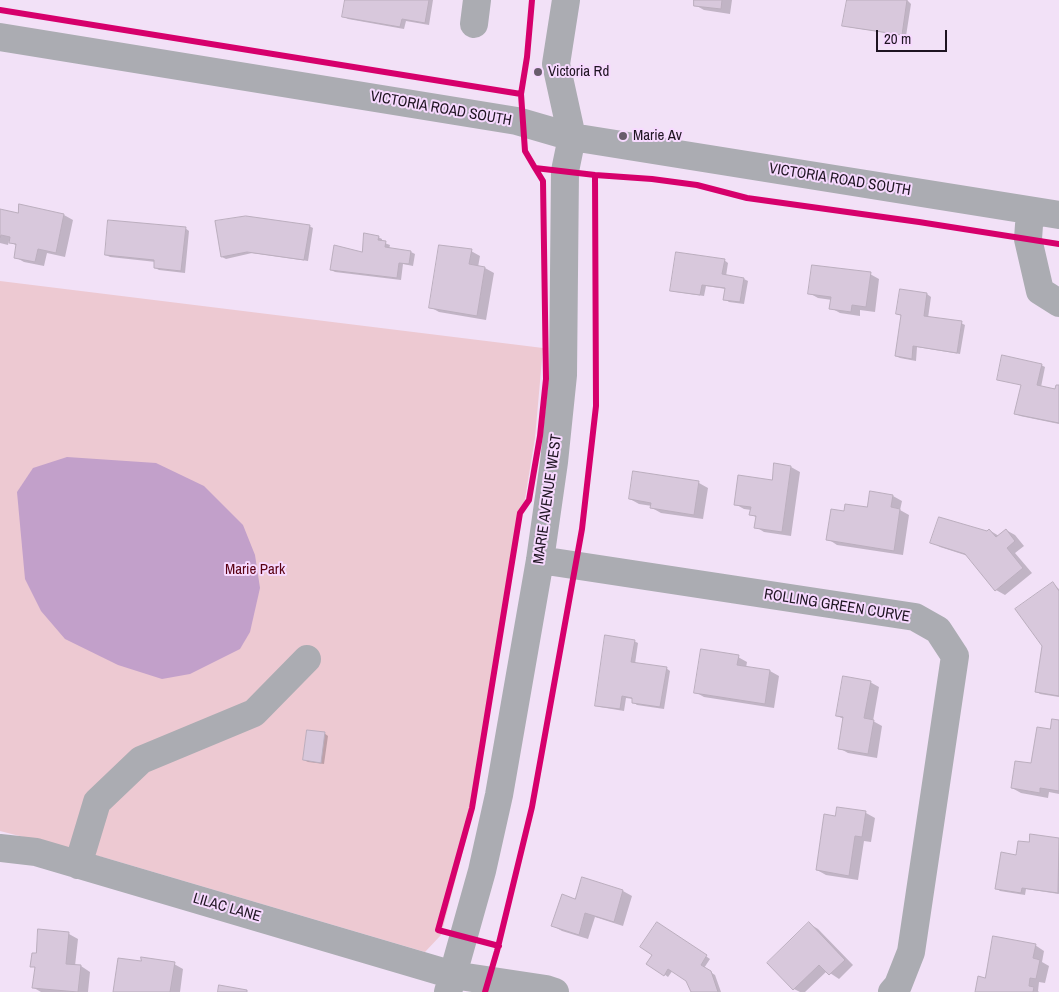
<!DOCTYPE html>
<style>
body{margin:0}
#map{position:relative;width:1059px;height:992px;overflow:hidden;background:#f2e1f7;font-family:"Archivo Narrow",sans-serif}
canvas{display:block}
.scale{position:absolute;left:876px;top:30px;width:71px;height:22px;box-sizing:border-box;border:2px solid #1e1421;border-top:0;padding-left:6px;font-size:15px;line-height:18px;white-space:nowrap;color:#1e1421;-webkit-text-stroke:4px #f7d9ff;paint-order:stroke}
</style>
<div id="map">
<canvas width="1059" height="992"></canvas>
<div class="scale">20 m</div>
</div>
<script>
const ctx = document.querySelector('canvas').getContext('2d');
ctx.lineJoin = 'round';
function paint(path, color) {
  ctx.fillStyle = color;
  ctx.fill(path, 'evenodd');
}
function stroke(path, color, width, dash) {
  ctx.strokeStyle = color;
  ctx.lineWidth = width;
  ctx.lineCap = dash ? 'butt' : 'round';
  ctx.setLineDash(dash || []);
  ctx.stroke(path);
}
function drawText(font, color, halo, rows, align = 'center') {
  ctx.font = font + ' "Archivo Narrow",sans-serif';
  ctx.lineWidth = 4;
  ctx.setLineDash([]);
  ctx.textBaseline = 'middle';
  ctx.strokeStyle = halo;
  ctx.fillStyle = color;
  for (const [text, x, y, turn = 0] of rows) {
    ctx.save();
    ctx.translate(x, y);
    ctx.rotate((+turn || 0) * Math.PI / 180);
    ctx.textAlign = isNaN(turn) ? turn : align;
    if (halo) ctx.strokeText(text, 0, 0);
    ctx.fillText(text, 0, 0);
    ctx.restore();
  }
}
paint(new Path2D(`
 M0 281 543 348 535 438 474 809 441 935 425 952 106 858 0 831Z`), '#edc9d2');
paint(new Path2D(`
 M67 457 156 463 204 486 243 525 255 555 260 588 250 632 240 649 190 674 162 679 118 665 65 639 41 611 25 579 17 492 33 468Z`), '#c2a0ca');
paint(new Path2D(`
 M346 0H433L429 25 406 21 404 29 348 19 343 16Z
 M696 0H732L730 14 704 10 695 5Z
 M848 0H907L911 4 906 36 848 27 844 25Z
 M20 206 64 215 73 220 65 257 47 253 44 266 24 262 15 257 17 246 9 241 8 245 0 243V211L19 214Z
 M309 226 313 228 308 261 252 253 226 259 222 257Z
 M185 228 189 231 185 273 159 270 155 268 156 262 110 257 106 255Z
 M378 237 382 239V242L390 245 389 249 411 252 415 254 413 266 403 264 401 280 335 272 331 270 363 253Z
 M471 251 480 256 478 267 485 268 494 273 486 320 439 312 430 307Z
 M724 260 728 263 726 276 744 279 748 281 744 304 729 302 725 299 726 289 706 286 704 296 676 292 672 290Z
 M870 274 879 279 875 312 860 310V316L840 313 831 308 832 300 818 298 809 293Z
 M901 290 927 294 931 297 928 318 961 323 965 325 960 354 917 347 916 361 900 358 896 356 902 316 897 314Z
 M1041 365 1045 367 1041 387 1056 390 1059 387V424L1020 416 1016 414 1022 385 998 379Z
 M791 467 800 472 791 536 764 532 756 527 757 518 751 514V510L744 509 735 504 773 481Z
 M634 473 699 483 708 488 703 519 661 513 652 508V506L639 504 630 499Z
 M871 493 893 496 902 501 900 510 909 515 903 555 837 545 828 539 845 512 869 509Z
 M989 530 999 536 1006 530 1015 535 1024 546 1015 553 1032 573 1005 595 996 590 968 556 940 547 932 542 987 532Z
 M1053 584 1059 589V697L1040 694 1036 691Z
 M634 641 638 643 635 664 666 668 670 671 664 709 637 705 633 702V699L626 698 624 711 600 707 596 705Z
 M738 657 747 662 746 668 770 671 779 676 774 708 704 697 695 692Z
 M870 682 879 687 873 721 882 726 877 758 848 753 839 748 844 719 837 716Z
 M1059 721V794L1049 792 1048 798 1021 793 1012 788 1032 765 1051 731Z
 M324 733 328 736 324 764 308 762 304 760Z
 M838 808 866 813 875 818 871 842 864 841 858 880 826 875 817 870 836 817Z
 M1031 835 1059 840V894L1026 889 1025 895 1000 891 996 888 1017 856 1030 844Z
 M583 878 623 891 632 896 623 926 595 917 588 939 562 931 553 926 576 900Z
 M810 924 818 929 853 965 839 979 827 971 805 992H800L794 989 769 963Z
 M662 926 710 959 704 968 715 975 721 992H692L687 980 673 970 668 977 664 974 654 955Z
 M39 931 69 934 78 939 75 966H81L90 972 88 992H41L34 988 36 968 32 966 37 955Z
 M1035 945 1044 951 1042 962 1049 966 1045 983 1039 982 1038 991 1039 992H976L986 979Z
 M142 963 174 964 183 969 180 992H114Z`), '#0003');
const building = new Path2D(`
 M345 0H429L425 23 402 19 400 27 342 17Z
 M694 0H722L721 9 694 6Z
 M847 0H907L902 35 842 26Z
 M19 204 64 214 56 253 38 249 35 262 14 258 16 244 9 243 10 237 1 235 0 238V209L18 213Z
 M246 216 310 225 304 260 247 252 221 257 215 221Z
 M108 220 186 227 181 271 154 268V260L105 255Z
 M364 233 379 236 378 240 386 241 385 247 411 251 409 264 399 263 397 278 330 270 334 245 362 252Z
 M439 245 472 249 469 264 485 267 477 316 429 308Z
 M676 252 725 259 722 274 744 278 740 302 723 300 725 288 702 285 700 295 670 291Z
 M812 265 871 272 866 307 852 305 851 312 829 309 831 297 808 294Z
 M900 289 927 293 924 316 962 321 957 353 913 346 912 359 895 356 901 315 896 314Z
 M1002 355 1042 364 1037 385 1055 389 1056 385H1059V423L1014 414 1021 385 997 380Z
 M774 463 791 466 782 532 754 528 756 516 749 515 751 507 734 505 738 475 772 480Z
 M633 471 699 481 694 515 650 508 651 503 629 499Z
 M870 491 893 495 891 507 900 509 894 551 826 540 831 509 844 511 845 504 867 507Z
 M939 517 987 531 989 529 996 537 1006 529 1015 541 1007 548 1023 568 995 591 965 554 930 543Z
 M1053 582 1059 591V696L1035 692 1042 646 1015 609Z
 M605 635 635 640 631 662 667 667 660 707 632 703V698L622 696 620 709 595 706Z
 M701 649 739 655 737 665 770 670 765 704 694 693Z
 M843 676 871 681 864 718 874 720 868 754 838 749 843 717 836 716Z
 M1052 719 1059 720V791L1040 788V793L1011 788 1015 761 1031 763 1037 727 1050 729Z
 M307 730 325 732 321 763 303 760Z
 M837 807 866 811 862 837 855 836 849 876 816 870 824 814 835 816Z
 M1030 834 1059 838 1058 893 1022 888 1021 893 995 889 1001 852 1016 855 1018 841 1029 842Z
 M582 877 623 890 614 922 585 913 579 935 551 926 562 894 575 899Z
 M657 922 707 955 701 965 711 971 718 992H691L686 981 668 969 664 976 646 964 652 955 640 947Z
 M809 922 845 960 829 975 819 965 793 990 767 963Z
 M38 929 69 932 66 964 81 965 78 992 32 988 35 967H30L32 953H36Z
 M993 936 1036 944 1033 958 1040 960 1036 979 1030 978 1029 986 1034 987 1033 992H975L978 976 985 978Z
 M141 957 175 962 170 992H113L118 958 141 961Z
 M219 985 247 990V992H218Z`);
paint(building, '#d8c8dc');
stroke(building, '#bbaebe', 1);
stroke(new Path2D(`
 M474 24 477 0
 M0 37 517 121 572 137 1059 215
 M1030 211 1028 239 1040 291 1059 303
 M540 560 915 617 938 630 955 656 911 952 898 985 892 992
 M0 848 36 852 453 975 546 989 555 992
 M78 865 97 802 141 760 254 713 307 659
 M448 992 482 871 499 795 540 560 554 462 563 375 565 171 572 137 556 64 566 0`), '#abacb2', 28);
stroke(new Path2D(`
 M532 0 527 57 521 94 525 151 535 168 595 175 652 179 697 185 747 198 919 222 1059 244
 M0 10 521 94
 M499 946 438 930 472 808 520 513 529 500 540 436 546 379 543 181 535 168
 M485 992 497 951 532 807 582 529 596 406 595 175`), '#d6006c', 6);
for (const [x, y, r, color] of [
 [538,72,5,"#685c6c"],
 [623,136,5,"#685c6c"]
]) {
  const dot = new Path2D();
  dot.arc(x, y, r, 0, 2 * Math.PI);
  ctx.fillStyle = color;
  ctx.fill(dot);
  stroke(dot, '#f7d9ff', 2);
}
drawText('15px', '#1e1421', '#f7d9ff', [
 ["Victoria Rd",548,72],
 ["Marie Av",633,136]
], 'left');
drawText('15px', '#1e1421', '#f7d9ff', [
 ["VICTORIA ROAD SOUTH",441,109,10],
 ["VICTORIA ROAD SOUTH",840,180,9],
 ["MARIE AVENUE WEST",548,499,-82],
 ["ROLLING GREEN CURVE",837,606,9],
 ["LILAC LANE",227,908,16]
]);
drawText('15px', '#590112', '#f7d9ff', [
 ["Marie Park",255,570]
]);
</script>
